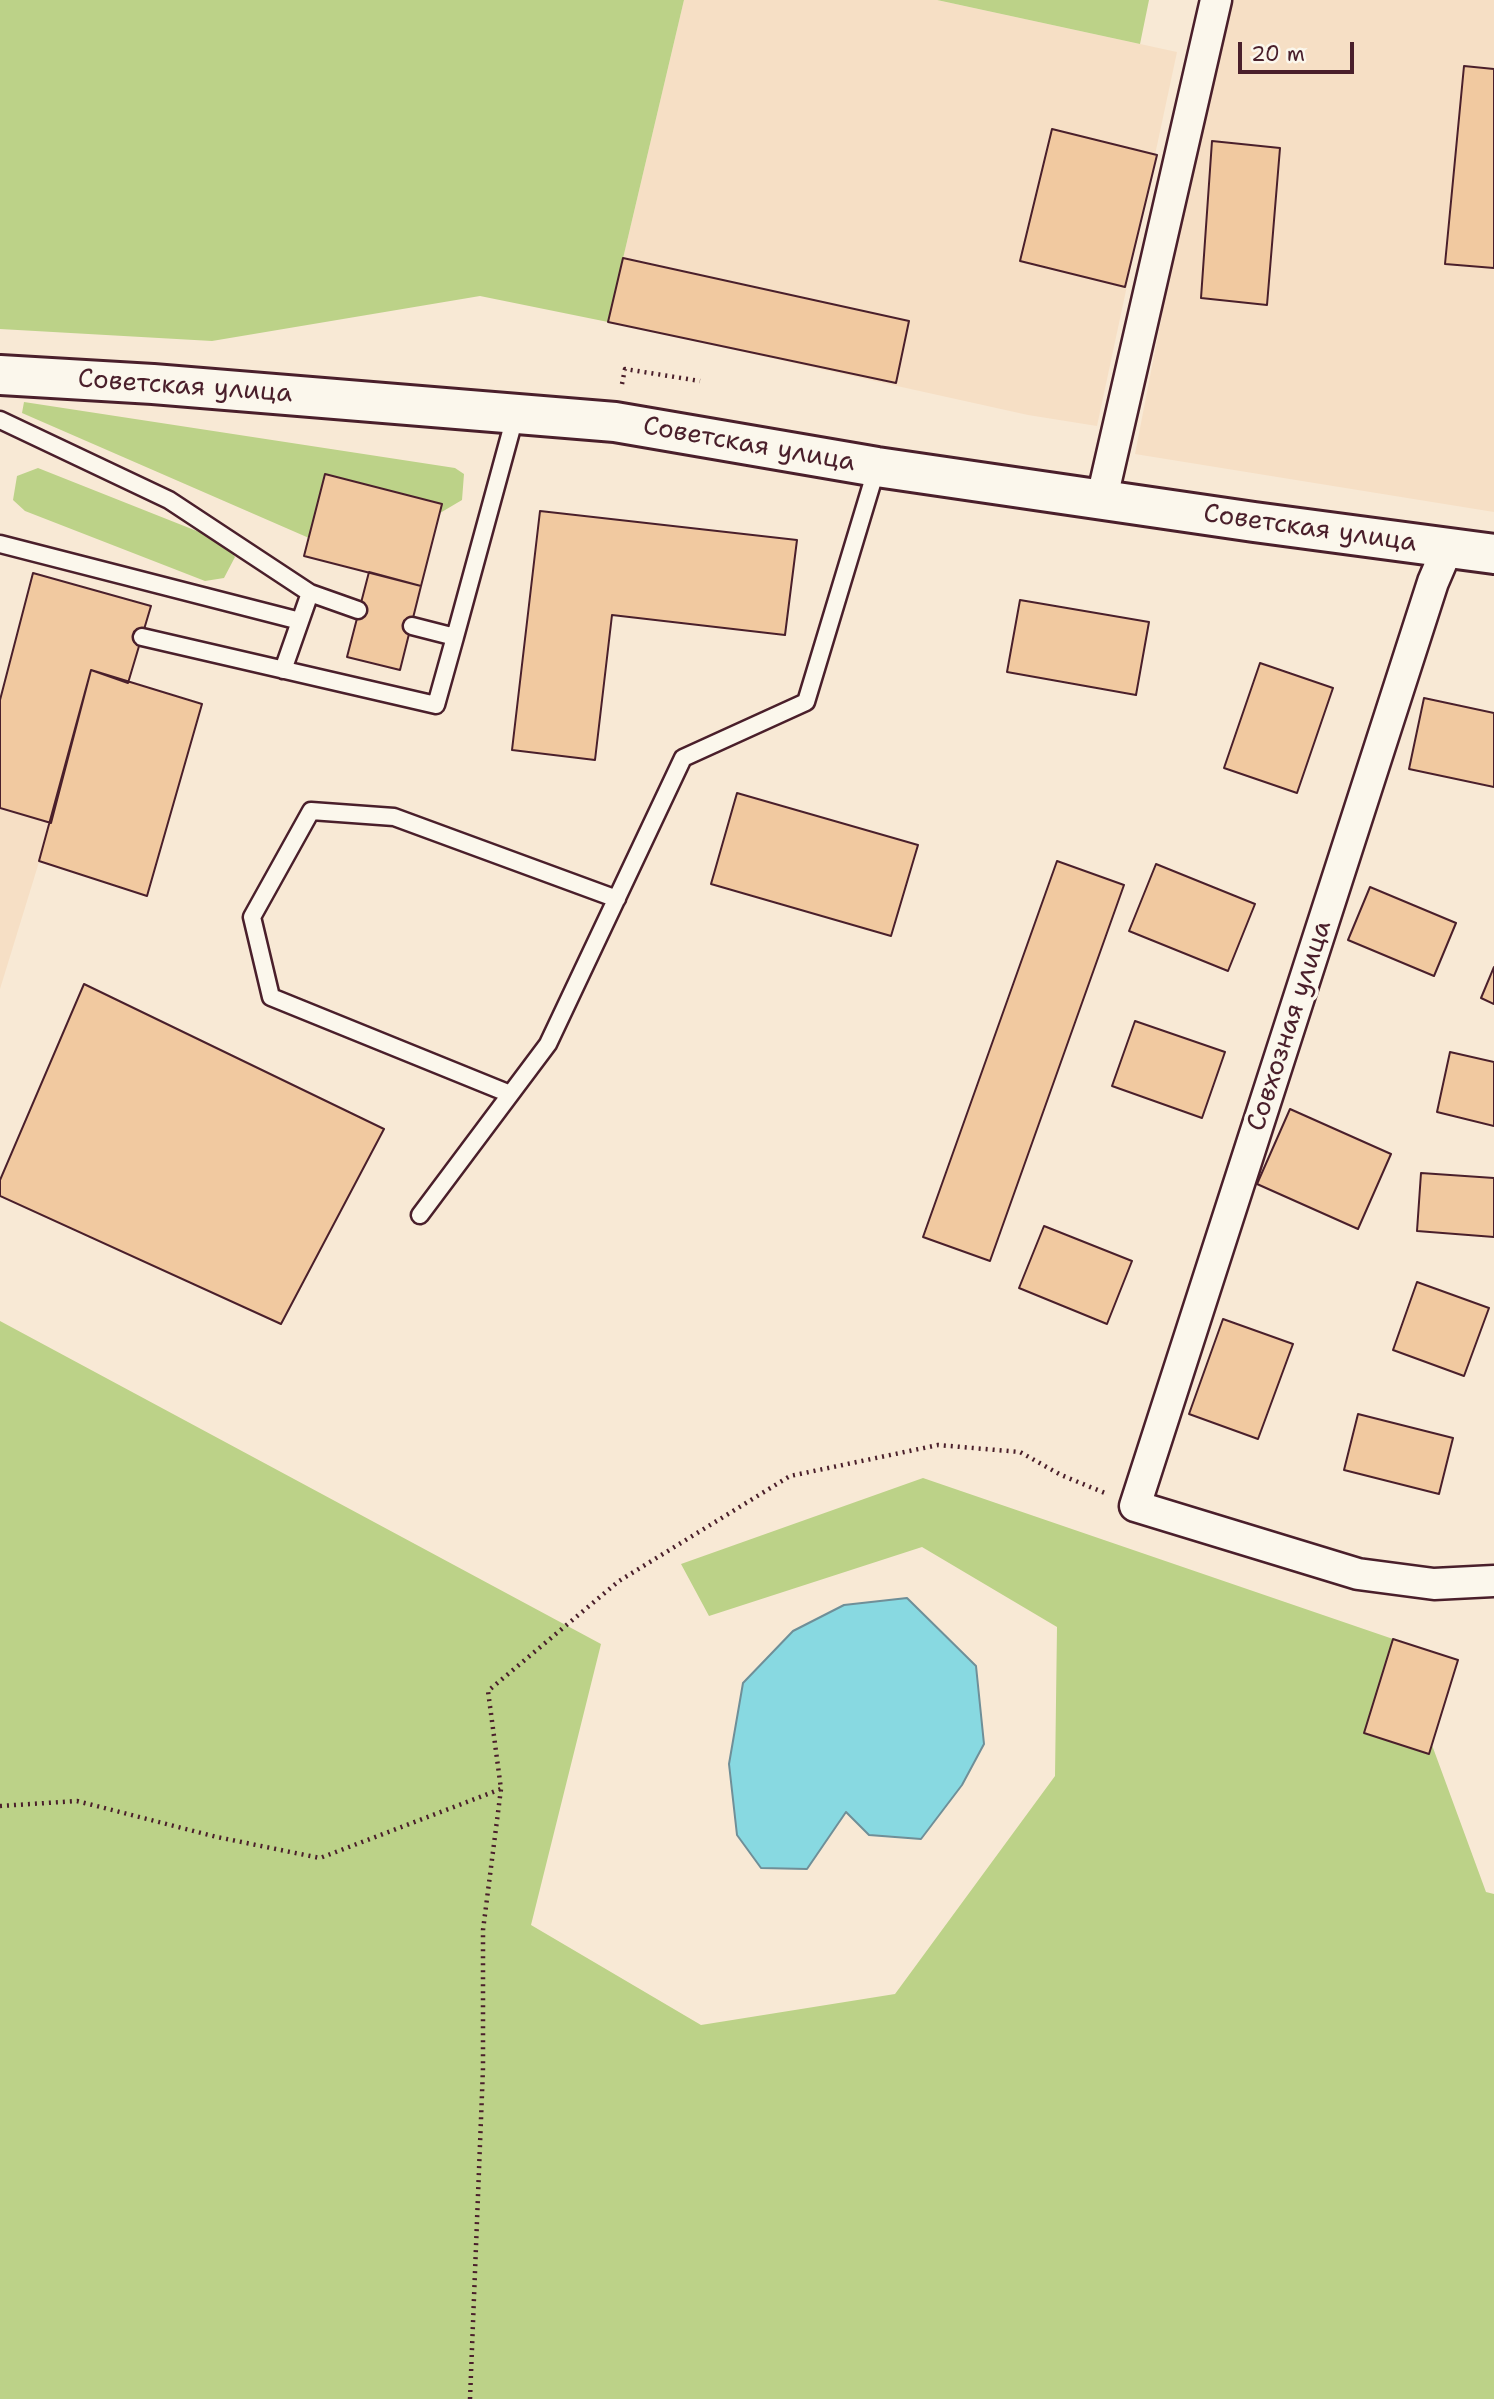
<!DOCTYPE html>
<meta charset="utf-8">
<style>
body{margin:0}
#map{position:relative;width:1494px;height:2399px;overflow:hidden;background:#f8e9d5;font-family:"Shantell Sans",sans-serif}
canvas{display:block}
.scale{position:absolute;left:1238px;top:42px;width:116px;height:32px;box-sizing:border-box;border:4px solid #4a1f2b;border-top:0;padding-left:9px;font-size:21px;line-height:24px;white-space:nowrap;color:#4a1f2b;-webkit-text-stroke:5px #fbf7ec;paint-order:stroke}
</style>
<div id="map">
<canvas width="1494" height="2399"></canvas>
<div class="scale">20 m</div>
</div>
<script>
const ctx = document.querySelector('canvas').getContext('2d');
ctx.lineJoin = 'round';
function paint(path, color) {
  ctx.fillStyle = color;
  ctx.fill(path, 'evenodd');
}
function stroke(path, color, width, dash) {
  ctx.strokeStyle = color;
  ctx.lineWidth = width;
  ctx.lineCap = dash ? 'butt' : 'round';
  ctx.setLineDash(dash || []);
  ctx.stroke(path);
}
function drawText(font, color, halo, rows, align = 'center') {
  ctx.font = font + ' "Shantell Sans",sans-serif';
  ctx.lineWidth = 7;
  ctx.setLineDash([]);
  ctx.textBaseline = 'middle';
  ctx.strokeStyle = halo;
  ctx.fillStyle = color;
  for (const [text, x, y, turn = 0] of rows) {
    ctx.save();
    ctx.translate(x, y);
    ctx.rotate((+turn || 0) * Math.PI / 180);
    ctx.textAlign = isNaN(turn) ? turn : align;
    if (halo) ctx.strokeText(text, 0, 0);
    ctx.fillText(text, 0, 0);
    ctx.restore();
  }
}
paint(new Path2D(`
 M684 0H937L1177 52 1097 426 1028 415 608 322Z
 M1223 0H1494V512L1135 454Z
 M0 808 51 823 0 989Z`), '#f6dfc5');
paint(new Path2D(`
 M0 0H684L608 322 480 296 212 341 0 329Z
 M937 0H1149L1140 44Z
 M24 402 455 468 464 474 462 500 440 513 442 504 309 538 22 413Z
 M38 468 222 541 235 557 224 578 205 581 25 511 13 500 17 476Z
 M0 1321 601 1644 531 1925 701 2025 895 1994 1055 1776 1057 1627 922 1547 709 1616 681 1564 923 1478 1393 1639 1486 1892 1494 1894V2399H0Z`), '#bcd288');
const water = new Path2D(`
 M907 1598 976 1666 984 1744 962 1785 921 1839 869 1835 846 1812 807 1869 761 1868 737 1835 729 1764 743 1683 793 1631 844 1605Z`);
paint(water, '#88d9e1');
stroke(water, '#6f8f98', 2);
const building = new Path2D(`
 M1464 66 1494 69V268L1445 264Z
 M1052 129 1157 155 1125 287 1020 261Z
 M1212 141 1280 148 1267 305 1201 298Z
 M623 258 909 321 896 383 608 322Z
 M325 474 442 504 421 586 304 556Z
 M540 511 797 540 785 635 612 615 595 760 512 750Z
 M369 572 421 586 400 670 347 657Z
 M33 573 151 606 128 683 91 670 51 823 0 808V700Z
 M1020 600 1149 622 1136 695 1007 672Z
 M1260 663 1333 688 1297 793 1224 768Z
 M91 670 202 704 147 896 39 861Z
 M1424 698 1494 713V787L1409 769Z
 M737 793 918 845 891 936 711 884Z
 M1057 861 1124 885 990 1261 923 1237Z
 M1156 864 1255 904 1228 971 1129 931Z
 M1370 887 1456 923 1434 976 1348 940Z
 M1494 967V1004L1481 998Z
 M84 984 384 1129 281 1324 0 1196V1180Z
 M1135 1021 1225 1052 1202 1118 1112 1086Z
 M1450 1052 1494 1062V1126L1437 1112Z
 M1290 1109 1391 1154 1358 1229 1257 1184Z
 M1421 1173 1494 1178V1237L1417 1231Z
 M1044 1226 1132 1261 1107 1324 1019 1288Z
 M1417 1282 1489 1308 1464 1376 1393 1350Z
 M1223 1319 1293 1344 1258 1439 1189 1414Z
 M1358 1414 1453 1438 1439 1494 1344 1470Z
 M1393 1639 1458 1660 1429 1754 1364 1733Z`);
paint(building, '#f1c9a0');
stroke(building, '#4a1f2b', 2);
const service = new Path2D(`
 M0 420 169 500 310 593 358 610
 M0 544 300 621
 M412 626 455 637 516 413
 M142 637 436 705 455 637
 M283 670 310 593
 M510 1094 271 997 252 917 311 811 394 817 617 899
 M420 1215 548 1044 683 758 806 702 877 467`);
const minor = new Path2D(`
 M1102 498 1216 0
 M1448 547 1433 582 1135 1506 1358 1574 1434 1584 1494 1581`);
const secondary = new Path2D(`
 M0 375 153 384 615 422 877 467 1254 522 1494 554`);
stroke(service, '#4a1f2b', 21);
stroke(minor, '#4a1f2b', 35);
stroke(secondary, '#4a1f2b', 44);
stroke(new Path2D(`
 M622 384 625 369 700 381
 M0 1806 77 1801 217 1837 320 1858 501 1789
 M470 2399 483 2068V1930L501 1789 488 1691 619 1581 790 1476 938 1445 1020 1452 1061 1475 1105 1493`), '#4a1f2b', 4.5, [2, 5]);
stroke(service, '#fbf7ec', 16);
stroke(minor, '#fbf7ec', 30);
stroke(secondary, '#fbf7ec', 38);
drawText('26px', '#4a1f2b', '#fbf7ec', [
 ["Советская улица",185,387,4],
 ["Советская улица",749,445,10],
 ["Советская улица",1310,529,8],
 ["Совхозная улица",1290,1026,-72]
]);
</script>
